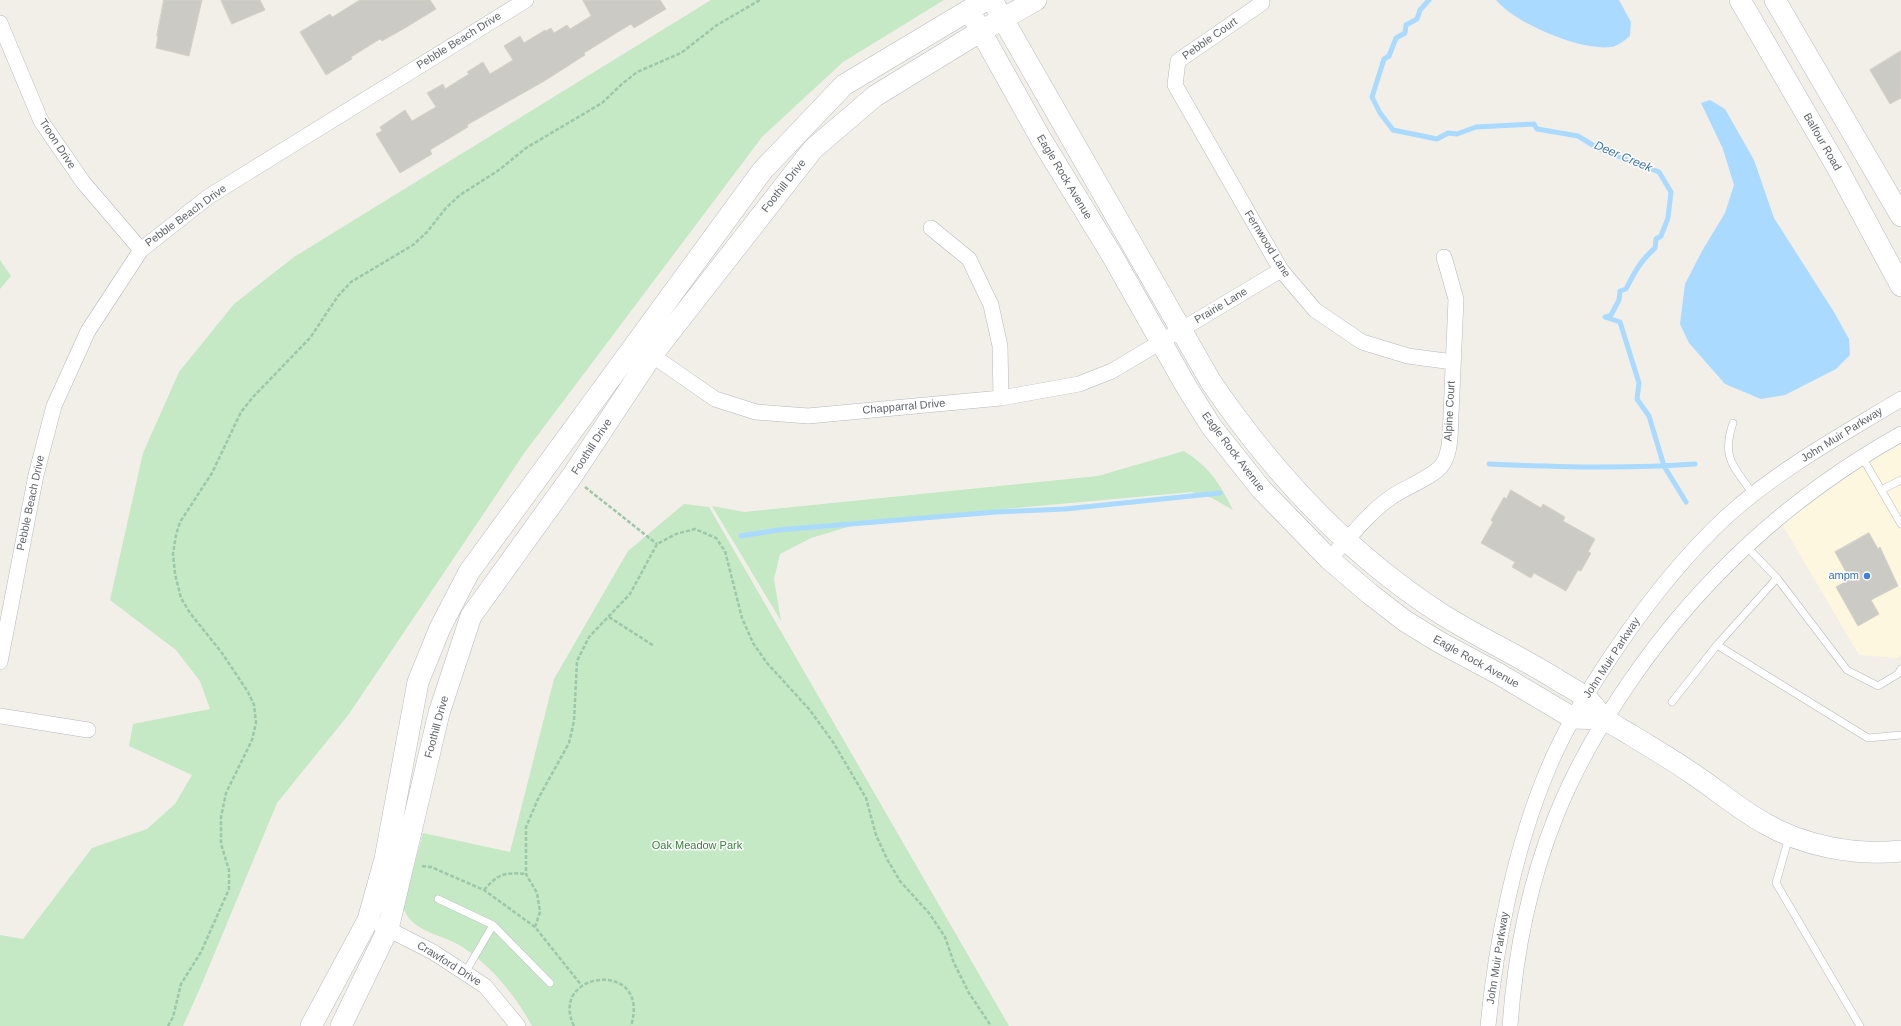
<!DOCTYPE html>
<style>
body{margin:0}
canvas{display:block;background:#f1efe8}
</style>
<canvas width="1901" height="1026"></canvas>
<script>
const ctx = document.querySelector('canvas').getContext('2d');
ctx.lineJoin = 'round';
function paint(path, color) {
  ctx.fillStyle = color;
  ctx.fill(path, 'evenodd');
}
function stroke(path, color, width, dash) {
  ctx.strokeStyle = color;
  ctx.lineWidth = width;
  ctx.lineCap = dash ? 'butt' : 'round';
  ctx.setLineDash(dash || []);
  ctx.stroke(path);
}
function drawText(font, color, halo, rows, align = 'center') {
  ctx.font = font + ' Arial,sans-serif';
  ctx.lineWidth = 3;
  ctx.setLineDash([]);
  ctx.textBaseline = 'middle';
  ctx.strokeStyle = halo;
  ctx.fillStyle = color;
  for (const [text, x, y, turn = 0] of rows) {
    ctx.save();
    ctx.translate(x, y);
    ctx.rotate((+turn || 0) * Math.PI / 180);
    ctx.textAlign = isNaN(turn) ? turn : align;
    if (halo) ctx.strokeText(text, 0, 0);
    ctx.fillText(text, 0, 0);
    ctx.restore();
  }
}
paint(new Path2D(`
 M1901 444V655L1897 658 1859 655 1782 524 1857 470Z`), '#fef7e0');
paint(new Path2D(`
 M711 0H944L843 62 762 137 525 452 349 714 277 803 201 986 183 1026H0V935L23 939 92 848 147 829 175 804 192 775 129 746 133 724 210 709 200 681 176 650 110 600 143 453 179 372 234 304 294 257Z
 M0 260 11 276 0 289Z
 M1184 451C1210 468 1219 482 1233 510L1212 498 1191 492 972 512 851 526 811 538 780 554 774 579 781 621 712 506 744 512 1098 476Z
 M684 504 709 507 1009 1026H532C516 996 492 967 464 948 444 934 411 933 403 907L423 833 510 852 554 679 628 551Z`), '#c5e8c5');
paint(new Path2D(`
 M1496 0H1619L1631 22 1630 36C1625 40 1617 47 1611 47 1581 51 1516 24 1496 0Z
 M1710 100 1725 109 1754 160 1774 218 1834 312 1849 339 1850 355 1836 369 1785 395 1761 399 1725 384 1689 343 1680 324 1685 284 1702 251 1725 213 1734 185 1723 149 1701 103Z`), '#aadaff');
stroke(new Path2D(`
 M1429 0 1420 10 1417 19 1406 25 1405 33 1396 38 1389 56 1384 59 1372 97 1380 113 1393 130 1437 139 1448 133 1457 134 1476 127 1534 124 1537 129 1578 136 1599 149 1659 172 1671 192 1668 218 1661 236 1656 239 1655 248C1641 260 1634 273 1626 289L1620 291 1619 300 1611 315 1605 317 1620 322 1639 383 1637 399 1649 416 1664 466 1686 502
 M1489 464C1558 467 1627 469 1695 464
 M741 536 778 530 996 512 1065 509 1220 493`), '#aadaff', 5);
const building = new Path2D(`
 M164 0H202L189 56 156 48 158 36H157Z
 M221 0H260L265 10 232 24Z
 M360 0H430L436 9 405 28 382 41 380 39 351 57 352 59 326 75 300 32 330 14 332 17Z
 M583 0H660L666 9 634 28 631 24 584 53 585 55 546 80 467 125 468 127 430 150 432 154 400 173 376 134 382 131 380 127 405 110 412 121 436 107 427 93 443 84 445 89 469 74 467 72 483 62 490 74 513 60 504 46 520 36 524 43 545 30 546 31 551 28 554 33 567 25 570 29 591 16Z
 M1901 51V98L1890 104 1870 70Z
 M1511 490 1541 508 1543 504 1565 517 1563 521 1595 539 1588 552 1591 553 1581 571 1578 570 1566 591 1534 573 1531 578 1512 567 1515 562 1481 543 1493 522 1491 520 1504 497 1506 499Z
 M1869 533 1878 549 1880 547 1898 586 1871 600 1879 614 1858 626 1836 587 1850 579 1835 552Z`);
paint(building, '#cccac5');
stroke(building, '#d6d1c6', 1);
const lane = new Path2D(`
 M1733 423C1721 459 1734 466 1753 494
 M1862 457 1901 524
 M1881 490 1901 480
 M1746 546 1777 578
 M1717 645 1777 578 1847 670 1878 686 1898 674 1901 669
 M1672 702 1717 645 1868 738 1901 735
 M1789 837 1776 883 1860 1026
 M438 899 493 925
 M465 973 493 925 550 983`);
const street = new Path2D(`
 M1262 3 1178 61 1175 85 1281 270 1315 310 1362 342 1408 356 1453 362
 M0 23 41 121 83 182 141 250
 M931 228 969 259 991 305 1000 346 1001 398
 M643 349 715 399 756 412 808 416 1001 398 1079 384 1112 371 1281 270
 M1329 559C1349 539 1367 514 1390 498 1403 488 1434 477 1442 465 1448 457 1449 447 1450 438L1456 299 1444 257
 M0 662 36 475 54 406 88 331 141 250 208 197 526 0
 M0 716 88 730
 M380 925 433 952 485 986 518 1026
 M1488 1026C1496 942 1515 847 1548 769 1565 728 1589 689 1614 652 1647 603 1684 556 1727 516 1779 469 1842 435 1901 399
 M1510 1026C1515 955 1529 883 1556 816 1575 768 1602 722 1631 680 1702 577 1792 495 1901 434`);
const secondary = new Path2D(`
 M992 0 1211 382C1273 473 1349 555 1443 615 1480 638 1519 656 1556 679 1565 685 1576 690 1585 697 1593 703 1598 713 1605 719 1613 725 1623 730 1631 735 1652 748 1673 760 1693 774 1717 790 1739 809 1764 823 1803 846 1856 856 1901 851
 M1740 0 1837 167 1901 286
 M1775 0 1901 216
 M974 19 1041 139 1113 257 1186 386 1211 426 1261 489 1329 559 1370 594 1405 621 1441 643 1499 674 1573 718 1605 719
 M311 1026 368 920 385 859 418 682 440 628 469 572 762 171 844 85 986 0
 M341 1026 388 929 439 713 471 616 572 476 652 355 813 149 875 96 981 31 1036 0`);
stroke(lane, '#b5b8bc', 8);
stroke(street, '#b5b8bc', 16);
stroke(secondary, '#b6babf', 22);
stroke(new Path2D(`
 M585 487 657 544
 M609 617 654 646
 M422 866 431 867 484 890 535 927 582 986
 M484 890C498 874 504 872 526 874
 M535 927 540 912 537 893 526 874V827L538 799 569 743 574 721 577 661 589 637 630 594 657 544 676 534 695 529 716 538 725 551 742 618 753 643 767 663 809 709 833 742 866 798 876 835 887 859 900 881 929 913 945 937 954 963 969 993 991 1026
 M168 1026 173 1017 181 984 201 952 229 889V870L221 844V817L226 793 252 740 256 723 254 705 248 692 222 653 190 613 181 598 175 574 173 554 176 535 180 522 212 473 241 412 253 397 310 338 338 296 351 282 413 245 427 232 446 208 460 195 499 170 526 148 602 103 622 84 637 72 681 53 717 25 760 0
 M574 1026C547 971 652 958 631 1026`), '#9cc7a9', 2.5, [4, 2]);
stroke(lane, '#fff', 7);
stroke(street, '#fff', 15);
stroke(secondary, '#fff', 21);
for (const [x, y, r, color] of [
 [1867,576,4,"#3f7fe0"]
]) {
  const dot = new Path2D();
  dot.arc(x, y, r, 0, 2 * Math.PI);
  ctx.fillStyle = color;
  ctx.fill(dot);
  stroke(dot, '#fff', 1.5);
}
drawText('11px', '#5f6368', '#fff', [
 ["Pebble Court",1210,39,-35],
 ["Pebble Beach Drive",459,41,-32],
 ["Balfour Road",1822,142,60],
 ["Troon Drive",57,144,57],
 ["Eagle Rock Avenue",1064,177,59],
 ["Foothill Drive",784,186,-52],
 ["Pebble Beach Drive",186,216,-36],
 ["Fernwood Lane",1267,244,58],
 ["Prairie Lane",1221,306,-31],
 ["Chapparral Drive",904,407,-5],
 ["Alpine Court",1450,411,-87],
 ["John Muir Parkway",1842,435,-32],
 ["Foothill Drive",592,447,-57],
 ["Eagle Rock Avenue",1233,452,53],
 ["Pebble Beach Drive",31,503,-78],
 ["John Muir Parkway",1612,658,-57],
 ["Eagle Rock Avenue",1476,662,29],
 ["Foothill Drive",437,727,-75],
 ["John Muir Parkway",1498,958,-81],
 ["Crawford Drive",449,964,32]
]);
drawText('11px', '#366cbe', '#fff', [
 ["ampm",1859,576]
], 'right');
drawText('11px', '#348238', '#fff', [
 ["Oak Meadow Park",697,846]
]);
drawText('italic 12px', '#4174aa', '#fff', [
 ["Deer Creek",1623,157,23]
]);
</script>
